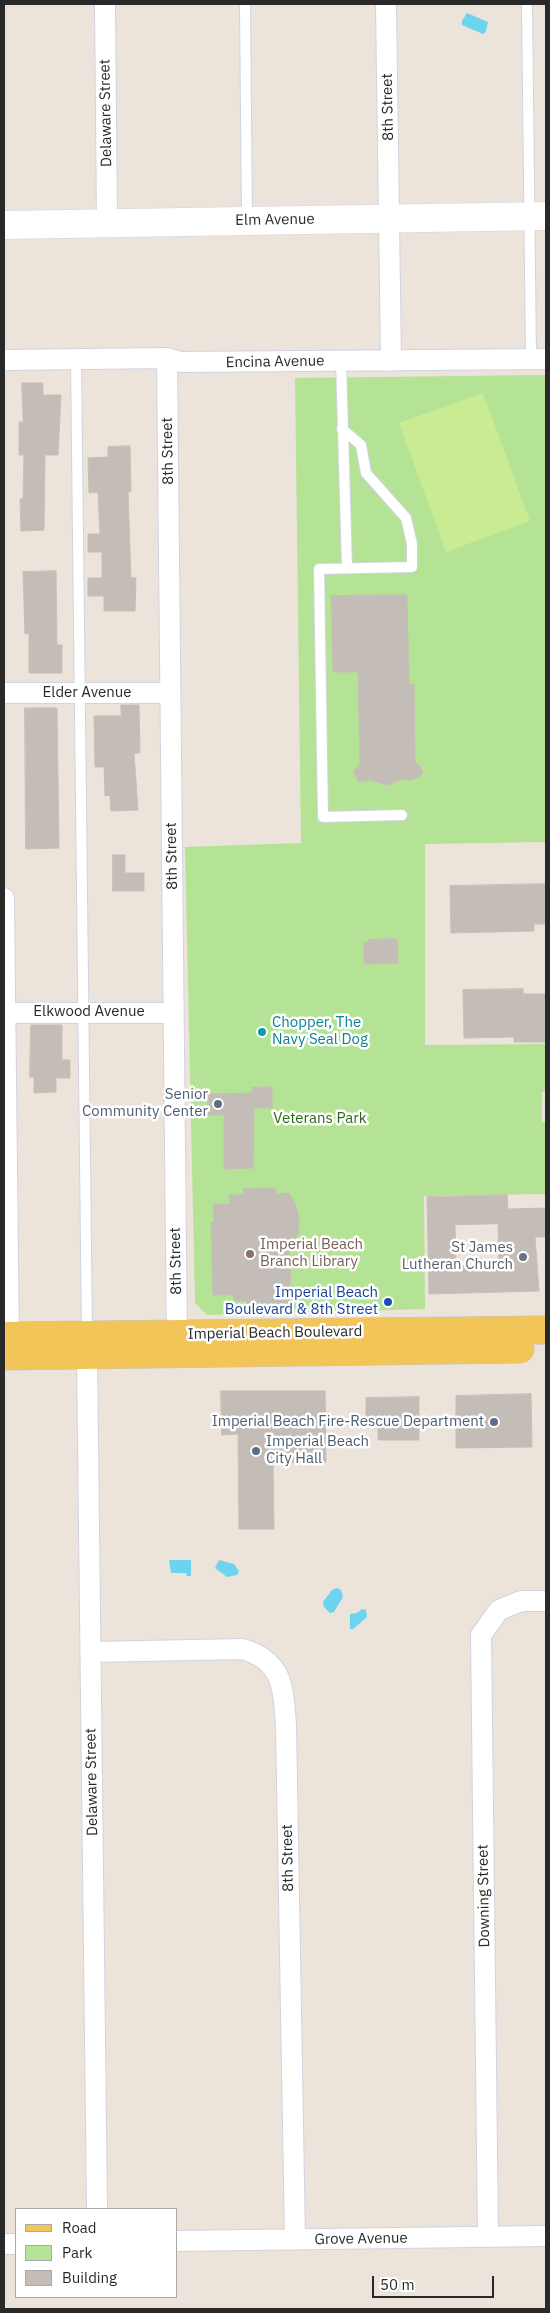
<!DOCTYPE html>
<style>
body{margin:0}
#map{position:relative;width:550px;height:2313px;overflow:hidden;background:#ece3da;font-family:"IBM Plex Sans",sans-serif}
canvas{display:block}
.frame{position:absolute;inset:0;border:5px solid #292929;pointer-events:none}
.legend{position:absolute;left:15px;top:2208px;width:162px;height:90px;box-sizing:border-box;background:#fff;border:1px solid #a9a9a9;margin:0;padding:6px 9px;list-style:none;font-size:15px;color:#292929}
.legend li{display:flex;align-items:center;gap:10px;height:25px}
.legend b{width:25px;border:1px solid #a9a9a9}
.scale{position:absolute;left:372px;top:2276px;width:122px;height:22px;box-sizing:border-box;border:2px solid #292929;border-top:0;padding-left:6px;font-size:15px;line-height:18px;white-space:nowrap;color:#292929;-webkit-text-stroke:4px #fff;paint-order:stroke}
</style>
<div id="map">
<canvas width="550" height="2313"></canvas>
<div class="frame"></div>
<ul class="legend">
<li><b style="height:6px;background:#f2c559"></b>Road</li>
<li><b style="height:14px;background:#b5e396"></b>Park</li>
<li><b style="height:14px;background:#c4bdb7"></b>Building</li>
</ul>
<div class="scale">50 m</div>
</div>
<script>
const ctx = document.querySelector('canvas').getContext('2d');
ctx.lineJoin = 'round';
function paint(path, color) {
  ctx.fillStyle = color;
  ctx.fill(path, 'evenodd');
}
function stroke(path, color, width, dash) {
  ctx.strokeStyle = color;
  ctx.lineWidth = width;
  ctx.lineCap = dash ? 'butt' : 'round';
  ctx.setLineDash(dash || []);
  ctx.stroke(path);
}
function drawText(font, color, halo, rows, align = 'center') {
  ctx.font = font + ' "IBM Plex Sans",sans-serif';
  ctx.lineWidth = 5;
  ctx.setLineDash([]);
  ctx.textBaseline = 'middle';
  ctx.strokeStyle = halo;
  ctx.fillStyle = color;
  for (const [text, x, y, turn = 0] of rows) {
    ctx.save();
    ctx.translate(x, y);
    ctx.rotate((+turn || 0) * Math.PI / 180);
    ctx.textAlign = isNaN(turn) ? turn : align;
    if (halo) ctx.strokeText(text, 0, 0);
    ctx.fillText(text, 0, 0);
    ctx.restore();
  }
}
paint(new Path2D(`
 M545 375 546 842 425 844V1045L546 1044V1092H542V1122H546V1194L424 1196 425 1309 207 1315 195 1303 185 847 301 843 295 378Z`), '#b5e396');
paint(new Path2D(`
 M483 393 530 521 446 552 399 423Z`), '#caeb91');
paint(new Path2D(`
 M467 13 488 22 486 31 483 34 462 25V21Z
 M169 1560H191V1576H187L186 1573H171Z
 M219 1560 234 1564 239 1571 237 1575 227 1577 215 1568Z
 M337 1588 341 1590 343 1597 334 1612 330 1613 324 1607 323 1602 332 1590Z
 M362 1609 366 1610 367 1617 353 1629H350V1614L357 1613Z`), '#6cd4ef');
const building = new Path2D(`
 M22 383H43V395H61L58 455H45L44 530 21 531 20 499H23L24 455H19V422H23Z
 M130 446 131 492H128L131 578H136L135 611H104V596H88V578H102V552H88V534H100L98 492 89 493 88 458 108 457V447Z
 M56 571 57 645H62V673H29V633L25 634 23 572Z
 M407 595 409 684H414L415 763 420 766 423 774 412 780 403 779 387 785 370 780 358 782 354 771 360 764 358 672H333L331 596Z
 M121 705H139L140 753H134L138 810 111 811 110 795 105 796 104 767H95L94 716H121Z
 M25 708H57L59 848 26 849Z
 M113 855H125V873H144V891H113Z
 M546 884V924H534V931L451 933 450 886Z
 M397 939 398 963 364 964V942H368V940Z
 M523 989V994H546V1042H514V1037L464 1038 463 990Z
 M31 1025H62V1060H70V1078H56V1092L34 1093V1077H30Z
 M272 1087V1108H254L253 1168 224 1169V1115H208V1094L252 1093V1088Z
 M276 1188V1194L289 1193 295 1203 299 1218 298 1234 283 1265H291L289 1305H246V1301H235L233 1295H213L211 1222H214L213 1204H230L229 1195H244L243 1189Z
 M507 1195 508 1209 546 1208V1237H535L539 1291 429 1294 427 1197ZM498 1224 499 1265 456 1266 455 1225Z
 M221 1391H325L326 1462 273 1463 274 1529H239L238 1434 222 1435Z
 M531 1394 532 1447 456 1448V1396Z
 M419 1397V1440H378V1424L366 1425V1398Z`);
paint(building, '#c4bdb7');
stroke(building, '#c7bfb4', 1);
const lane = new Path2D(`
 M245 4 247 220
 M527 4 531 359
 M76 359 87 1335
 M341 361 347 567
 M342 429 361 445 366 473 406 518 412 544V567L319 569 323 817 402 815`);
const street = new Path2D(`
 M105 4 107 223
 M386 4 391 361
 M167 358 177 1346
 M4 360 167 358 181 362 546 359
 M4 693H170
 M4 898 9 1349
 M4 1013H173
 M87 1355 97 2209
 M91 1652 243 1649C284 1662 283 1688 286 1725L295 2240
 M488 2237 481 1635 499 1610 521 1601H546
 M176 2241 546 2236
 M4 2244H16`);
const secondary = new Path2D(`
 M4 225 546 216`);
const primary = new Path2D(`
 M4 1336 546 1330
 M4 1356 520 1349`);
stroke(lane, '#d0d4e2', 12);
stroke(street, '#d0d4e2', 22);
stroke(secondary, '#d0d4e2', 29);
stroke(primary, '#c3c3c3', 29);
stroke(lane, '#fff', 10);
stroke(street, '#fff', 20);
stroke(secondary, '#fff', 28);
stroke(primary, '#f2c559', 28);
for (const [x, y, r, color] of [
 [262,1032,5,"#0f9aa8"],
 [218,1104,5,"#5c6f8a"],
 [250,1254,5,"#8d6e63"],
 [523,1257,5,"#6b7280"],
 [388,1302,5,"#1a4fb4"],
 [494,1422,5,"#5c6f8a"],
 [256,1451,5,"#5c6f8a"]
]) {
  const dot = new Path2D();
  dot.arc(x, y, r, 0, 2 * Math.PI);
  ctx.fillStyle = color;
  ctx.fill(dot);
  stroke(dot, '#fff', 2);
}
drawText('15px', '#292929', '#fff', [
 ["8th Street",388,107,-91],
 ["Delaware Street",106,113,-91],
 ["Elm Avenue",275,220,-1],
 ["Encina Avenue",275,362,-1],
 ["8th Street",168,451,-91],
 ["Elder Avenue",87,693],
 ["8th Street",172,856,-91],
 ["Elkwood Avenue",89,1012],
 ["8th Street",176,1261,-91],
 ["Imperial Beach Boulevard",275,1333,-1],
 ["Delaware Street",92,1782,-91],
 ["8th Street",288,1858,-91],
 ["Downing Street",484,1896,-91],
 ["Grove Avenue",361,2239,-1]
]);
drawText('15px', '#0d838f', '#fff', [
 ["Chopper, The",272,1023],
 ["Navy Seal Dog",272,1040]
], 'left');
drawText('15px', '#4e5e75', '#fff', [
 ["Senior",208,1095],
 ["Community Center",208,1112],
 ["Imperial Beach Fire-Rescue Department",484,1422],
 ["Imperial Beach",266,1442,"left"],
 ["City Hall",266,1459,"left"]
], 'right');
drawText('15px', '#2e6619', '#fff', [
 ["Veterans Park",320,1119]
]);
drawText('15px', '#785e54', '#fff', [
 ["Imperial Beach",260,1245],
 ["Branch Library",260,1262]
], 'left');
drawText('15px', '#5b616d', '#fff', [
 ["St James",513,1248],
 ["Lutheran Church",513,1265]
], 'right');
drawText('15px', '#164399', '#fff', [
 ["Imperial Beach",378,1293],
 ["Boulevard & 8th Street",378,1310]
], 'right');
</script>
